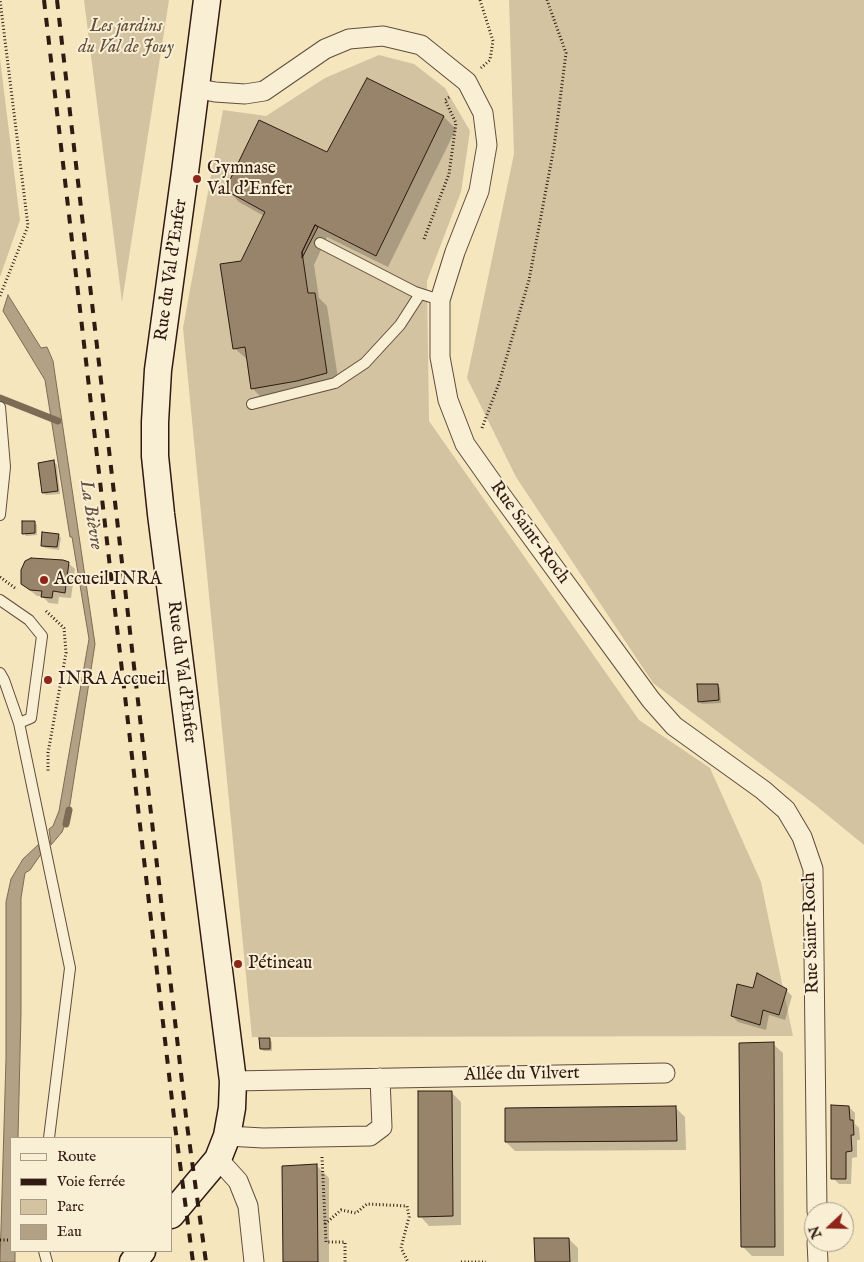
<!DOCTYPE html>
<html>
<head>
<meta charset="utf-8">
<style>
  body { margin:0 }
  #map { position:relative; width:864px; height:1262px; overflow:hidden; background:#f5e6be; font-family:"IM FELL English",serif }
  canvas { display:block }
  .legend { position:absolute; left:10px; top:1137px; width:162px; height:115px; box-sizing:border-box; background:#f8efd5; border:1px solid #a89a87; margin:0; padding:6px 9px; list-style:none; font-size:15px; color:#311a12 }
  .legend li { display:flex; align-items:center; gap:10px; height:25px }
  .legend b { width:25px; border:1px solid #a89a87 }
  .north { position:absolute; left:804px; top:1202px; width:50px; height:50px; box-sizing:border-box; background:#f8efd5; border:1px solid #a89a87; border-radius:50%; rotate:249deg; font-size:14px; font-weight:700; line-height:20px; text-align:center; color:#311a12 }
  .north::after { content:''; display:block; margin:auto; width:18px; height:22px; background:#8f2418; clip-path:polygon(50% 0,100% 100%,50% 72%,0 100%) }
</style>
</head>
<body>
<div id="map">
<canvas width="864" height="1262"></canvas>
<ul class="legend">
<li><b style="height:6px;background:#f8efd5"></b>Route</li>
<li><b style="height:6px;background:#311a12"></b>Voie ferrée</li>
<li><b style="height:14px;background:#d4c3a1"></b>Parc</li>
<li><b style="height:14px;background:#b2a184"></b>Eau</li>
</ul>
<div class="north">N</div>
</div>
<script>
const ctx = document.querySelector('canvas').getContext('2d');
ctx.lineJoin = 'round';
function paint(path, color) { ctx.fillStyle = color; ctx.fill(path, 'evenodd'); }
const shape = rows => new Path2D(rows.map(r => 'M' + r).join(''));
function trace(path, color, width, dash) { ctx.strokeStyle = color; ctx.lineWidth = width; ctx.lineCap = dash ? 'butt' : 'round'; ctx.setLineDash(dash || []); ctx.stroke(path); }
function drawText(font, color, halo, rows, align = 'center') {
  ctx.font = font + ' "IM FELL English",serif'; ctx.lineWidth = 4; ctx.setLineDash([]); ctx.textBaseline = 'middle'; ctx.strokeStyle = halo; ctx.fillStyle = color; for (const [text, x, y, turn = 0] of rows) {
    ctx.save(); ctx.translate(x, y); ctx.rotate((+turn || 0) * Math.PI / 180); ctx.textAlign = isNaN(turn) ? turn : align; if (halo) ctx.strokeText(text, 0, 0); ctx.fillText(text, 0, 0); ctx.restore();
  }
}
paint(shape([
  [84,0,169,0,122,302],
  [509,0,864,0,864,845,814,804,653,683,516,477,467,378,514,154],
  [379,55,414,64,445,88,470,131,461,192,427,281,429,421,639,720,710,768,761,882,793,1036,252,1037,183,328,223,110,266,116,325,78],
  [0,59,20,220,0,277]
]), '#d4c3a1');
const water = shape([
  [8,295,41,348,47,347,53,361,95,644,68,817,62,832,51,845,49,829,53,826,59,811,89,639,72,537,70,537,45,380,3,311,8,295],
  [39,844,41,854,30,870,25,873,21,898,21,1013,18,1138,11,1138,11,1251,15,1251,15,1262,0,1262,6,1059,6,902,11,879,23,859,39,844]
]);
paint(water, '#b2a184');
trace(water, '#7e6b56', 1);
paint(shape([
  [368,79,444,117,456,129,388,267,327,237,314,265,319,298,327,306,339,385,264,400,252,388,248,360,234,348,242,262,264,216,239,202,227,189,327,154],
  [54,462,57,465,60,494,46,495,43,493],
  [35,523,37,525,37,535,26,536,24,533],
  [58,535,61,538,59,550,45,548,42,545],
  [68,563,75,569,71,598,59,597,58,604,49,603,42,596,37,596,22,584],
  [717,685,720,688,721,703,702,704,699,701],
  [754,990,786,990,792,996,785,1020,769,1015,766,1030,738,1022,732,1016],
  [269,1039,272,1042,272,1051,264,1051,261,1049],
  [773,1044,783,1053,784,1256,752,1256,742,1246],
  [451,1092,461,1102,461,1225,429,1226,420,1216],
  [675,1107,685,1117,686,1150,515,1151,506,1142],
  [849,1107,855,1113,855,1124,859,1128,860,1140,857,1140,857,1157,852,1158,851,1184,839,1184,833,1178],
  [316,1165,329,1178,329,1262,285,1262],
  [569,1239,578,1248,578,1262,536,1262]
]), '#0003');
trace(shape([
  [0,398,58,421],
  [66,824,69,810]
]), '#7e6b56', 7);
const building = shape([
  [367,78,444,116,376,256,315,225,302,252,308,293,315,293,327,373,297,381,251,389,245,347,233,349,220,264,241,261,265,212,225,190,259,120,327,152,367,78],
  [315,225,318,227,302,258,302,252,315,225],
  [54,460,58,491,42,493,38,463,54,460],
  [22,521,35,521,35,533,22,534,22,521],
  [42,532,59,534,57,547,41,546,42,532],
  [31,558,63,560,69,562,65,593,53,591,52,598,41,597,42,591,30,590,21,584,21,570,25,561,31,558],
  [697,684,718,684,719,700,698,702,697,684],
  [757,973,787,989,779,1015,763,1010,760,1025,731,1016,737,984,753,988,757,973],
  [259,1038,270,1038,270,1049,260,1049,259,1038],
  [774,1042,775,1247,741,1247,739,1043,774,1042],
  [418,1091,452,1091,453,1216,418,1217,418,1091],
  [831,1105,849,1106,850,1120,853,1120,854,1135,851,1135,852,1151,846,1152,846,1179,831,1179,831,1105],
  [676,1106,677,1141,505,1142,505,1108,676,1106],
  [317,1164,318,1262,283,1262,282,1166,317,1164],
  [534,1238,569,1238,570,1262,535,1262,534,1238]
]);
paint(building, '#97846b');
trace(building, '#311a12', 1);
const lane = shape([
  [320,243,415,292,440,300],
  [252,404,335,383,365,363,400,325,420,294],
  [0,407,5,467,0,515],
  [0,600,29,620,42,636,31,718,19,723],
  [0,673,4,680,19,723,70,968,49,1138],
  [44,1251,47,1262]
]);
const street = shape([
  [195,88,215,92,245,94,264,91,325,49,349,39,383,36,421,45,467,82,483,113,487,145,479,191,455,252,440,300,440,357,448,400,465,444,501,495,651,700,674,726,763,790,786,810,802,837,813,869,817,1212],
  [233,1081,665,1073],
  [227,1136,263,1138,370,1136,382,1127,380,1078],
  [218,1159,238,1181,248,1206,254,1262],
  [817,1242,818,1262]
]);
const secondary = shape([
  [171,1215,218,1159,227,1136,232,1108,233,1081,161,514,155,456,155,422,158,370,185,172,207,0],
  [133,1262,142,1251]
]);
trace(lane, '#624d3d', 12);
trace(street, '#624d3d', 21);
trace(secondary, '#311a12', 29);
trace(shape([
  [480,0,493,41,490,60,481,68],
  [424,239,449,174,456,123,445,100,451,96],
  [0,296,28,226,0,0],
  [482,428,499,383,529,280,554,147,566,53,547,0],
  [0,577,15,588],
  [46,611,64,628,66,653,48,753,48,773],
  [322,1157,326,1242,345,1242,345,1262],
  [325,1224,341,1210,356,1213,367,1204,407,1206,409,1217,401,1248,408,1262],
  [0,1240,11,1240],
  [461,1262,486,1262]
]), '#311a12', 3, [1, 2.5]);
trace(lane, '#f8efd5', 10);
trace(street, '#f8efd5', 19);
trace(secondary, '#f8efd5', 26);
trace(shape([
  [44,0,175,1126,193,1262],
  [57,0,187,1125,206,1262]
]), '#311a12', 4, [9, 9]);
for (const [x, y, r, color] of [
  [197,179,5,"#8f2418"],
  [44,580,5,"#8f2418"],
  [48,680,5,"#8f2418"],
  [238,964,5,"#8f2418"]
]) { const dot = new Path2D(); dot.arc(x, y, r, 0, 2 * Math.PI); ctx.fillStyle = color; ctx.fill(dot); trace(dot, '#f8efd5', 2); }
drawText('italic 18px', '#624d3d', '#f8efd5', [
  ["Les jardins",126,27],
  ["du Val de Jouy",126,48]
]);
drawText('18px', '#311a12', '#f8efd5', [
  ["Gymnase",207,169],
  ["Val d'Enfer",207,190],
  ["Accueil INRA",54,580],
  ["INRA Accueil",58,680],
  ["Pétineau",248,964]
], 'left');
drawText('18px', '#311a12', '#f8efd5', [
  ["Rue du Val d'Enfer",172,270,-82],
  ["Rue Saint-Roch",529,533,54],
  ["Rue du Val d'Enfer",181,672,83],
  ["Rue Saint-Roch",812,933,-92],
  ["Allée du Vilvert",522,1075,-1]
]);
drawText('italic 19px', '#655040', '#f8efd5', [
  ["La Bièvre",90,515,81]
]);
</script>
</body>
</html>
